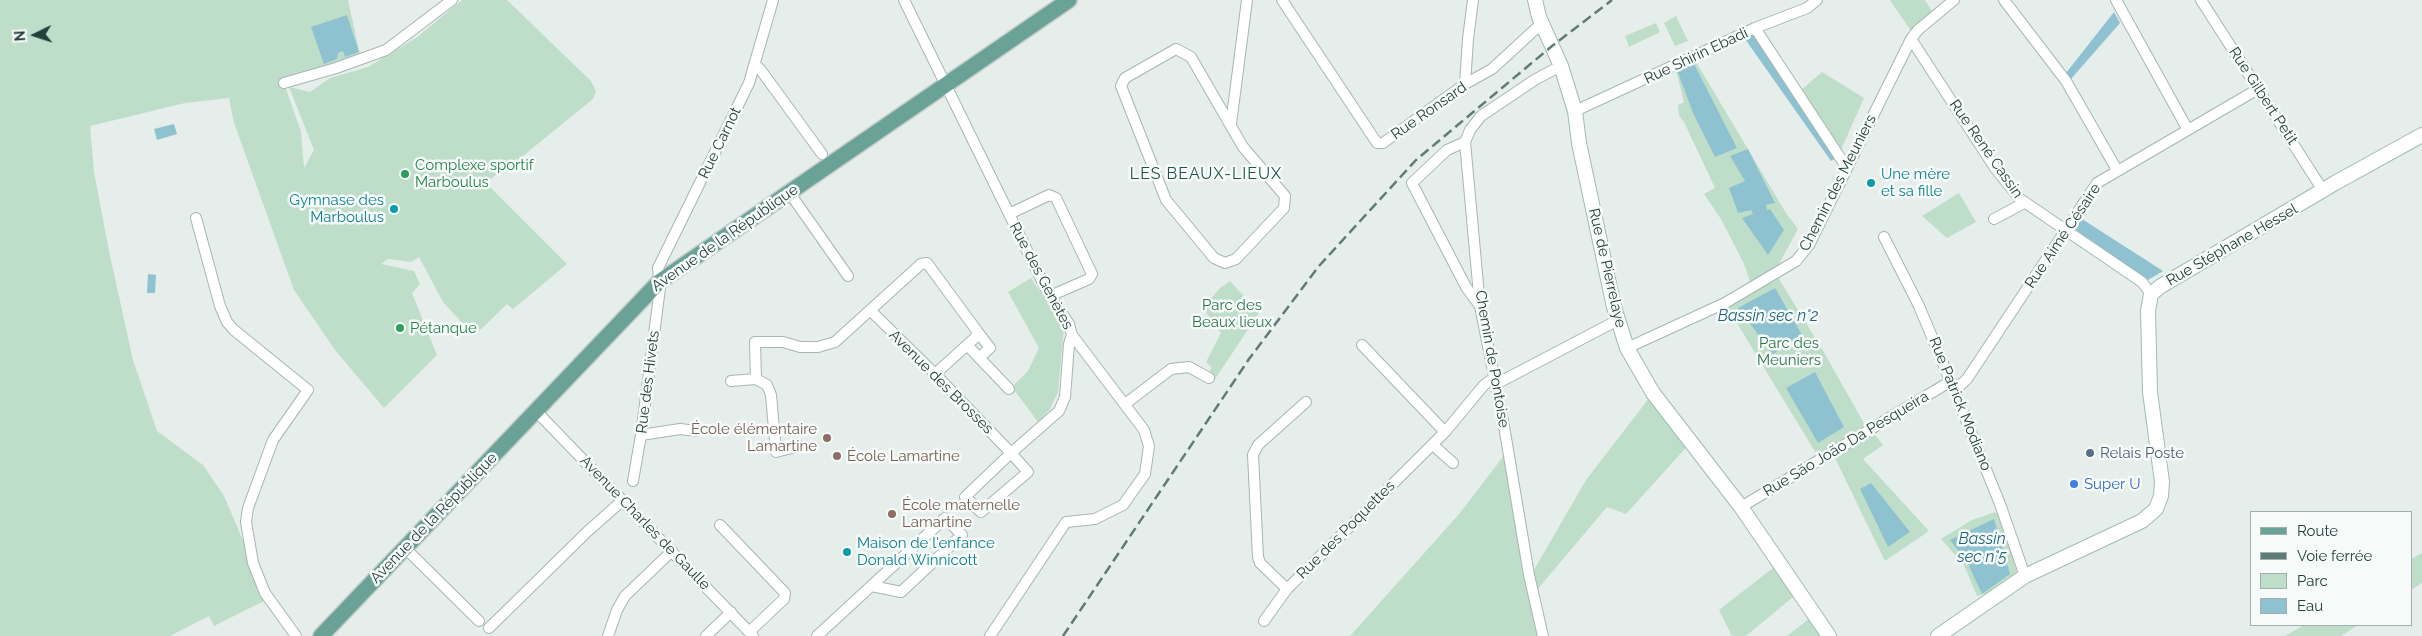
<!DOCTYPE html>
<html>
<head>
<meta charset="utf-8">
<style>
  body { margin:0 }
  #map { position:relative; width:2422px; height:636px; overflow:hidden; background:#e5eeeb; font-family:Raleway,sans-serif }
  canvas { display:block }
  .legend { position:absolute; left:2250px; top:511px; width:162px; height:115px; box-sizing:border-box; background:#f6faf9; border:1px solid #a2b0ad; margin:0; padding:6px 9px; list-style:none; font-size:15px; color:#24403b }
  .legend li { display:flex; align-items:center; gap:10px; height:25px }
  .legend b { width:25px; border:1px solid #a2b0ad }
  .north { position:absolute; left:10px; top:10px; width:50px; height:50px; -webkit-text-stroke:4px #f6faf9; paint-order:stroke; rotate:266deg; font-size:14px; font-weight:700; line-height:20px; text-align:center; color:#24403b }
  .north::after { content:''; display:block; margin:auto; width:18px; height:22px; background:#24403b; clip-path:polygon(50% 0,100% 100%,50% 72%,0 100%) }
</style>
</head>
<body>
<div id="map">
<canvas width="2422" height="636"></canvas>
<ul class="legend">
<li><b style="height:6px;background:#6ba298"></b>Route</li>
<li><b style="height:6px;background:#5f7b76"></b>Voie ferrée</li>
<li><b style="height:14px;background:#bfdeca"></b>Parc</li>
<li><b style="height:14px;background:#8fc2d1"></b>Eau</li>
</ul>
<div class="north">N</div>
</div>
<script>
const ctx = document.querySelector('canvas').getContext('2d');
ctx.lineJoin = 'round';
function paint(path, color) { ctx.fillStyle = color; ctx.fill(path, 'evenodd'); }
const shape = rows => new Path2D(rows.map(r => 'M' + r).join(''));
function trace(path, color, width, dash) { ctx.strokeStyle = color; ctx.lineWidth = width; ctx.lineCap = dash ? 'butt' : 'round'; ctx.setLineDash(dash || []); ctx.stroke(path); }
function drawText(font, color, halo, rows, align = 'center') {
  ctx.font = font + ' Raleway,sans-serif'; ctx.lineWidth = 5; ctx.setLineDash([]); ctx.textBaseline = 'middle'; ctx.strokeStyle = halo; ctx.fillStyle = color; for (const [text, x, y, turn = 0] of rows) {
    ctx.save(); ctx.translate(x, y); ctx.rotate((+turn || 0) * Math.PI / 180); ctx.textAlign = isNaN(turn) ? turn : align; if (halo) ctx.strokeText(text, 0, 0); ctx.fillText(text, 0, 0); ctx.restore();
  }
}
paint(shape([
  [0,0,348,0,361,59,284,83,301,132,304,168,314,150,289,87,310,92,330,78,368,67,416,38,462,0,507,0,591,81,596,91,593,99,513,164,510,163,486,183,567,264,513,309,507,304,474,336,443,302,419,257,411,262,388,259,381,264,414,271,420,284,412,293,437,355,384,408,335,350,294,290,234,123,229,98,185,103,90,126,94,172,109,251,133,360,157,431,203,465,224,496,268,599,214,626,209,616,170,636,0,636],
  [1890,0,1925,0,1933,13,1913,34],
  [1676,16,1688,41,1675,46,1664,23],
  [1656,23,1660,32,1629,47,1625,36],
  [1696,62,1786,213,1798,229,1778,266,1754,285,1776,274,1825,354,1865,425,1817,455,1723,300,1752,287,1744,264,1721,219,1704,194,1715,188,1684,122,1679,116,1678,105,1684,102,1676,70],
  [1822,72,1864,98,1841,150,1801,90],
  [1959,193,1976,222,1947,238,1922,216],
  [1031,278,1064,327,1058,392,1050,409,1038,422,1012,387,1028,371,1039,348,1008,292],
  [1230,281,1259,313,1215,379,1210,376,1211,367,1206,362,1221,333,1203,308,1220,288],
  [1653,393,1692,441,1626,514,1607,507,1531,597,1542,636,1350,636,1460,513,1508,450,1527,582,1586,480],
  [1871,430,1883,445,1863,459,1929,531,1885,561,1834,456],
  [1995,512,2000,516,2017,572,2016,576,2001,589,1977,596,1964,565,1941,539,1972,520],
  [2422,553,2422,583,2411,590,2411,559],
  [1778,564,1799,592,1746,636,1732,636,1719,610],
  [1815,614,1829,636,1787,636],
  [2304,625,2358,625,2341,636,2285,636]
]), '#bfdeca');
paint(shape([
  [2114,12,2120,23,2071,79,2066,73],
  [347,15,359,52,345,57,343,51,338,53,337,59,324,64,311,27],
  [1754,35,1836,158,1831,161,1745,39],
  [1694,64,1737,148,1715,157,1693,113,1677,70],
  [174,124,177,134,157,140,154,129],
  [1748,149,1775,203,1766,205,1767,210,1770,209,1784,230,1768,255,1742,218,1753,214,1751,210,1738,213,1729,188,1745,181,1730,156],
  [2082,219,2163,271,2148,280,2074,229],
  [148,274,156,275,155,293,147,293],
  [1775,288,1802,335,1773,354,1738,308],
  [1815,372,1844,427,1818,443,1786,388],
  [1871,483,1910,532,1888,547,1860,489],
  [1994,519,2010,574,1982,594,1967,562,1950,540]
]), '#8fc2d1');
const street = shape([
  [904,0,1046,289,1069,324,1072,335,1144,430,1149,446,1145,474,1123,505,1095,519,1066,522,990,636],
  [1282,0,1377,143,1383,143,1465,84,1492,69,1542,23],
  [2004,0,2066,81,2117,170],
  [2116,0,2188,130],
  [2201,0,2324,192],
  [1755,28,1847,168],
  [1911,39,1995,168,2020,199,2142,282,2151,294],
  [1176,49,1191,57,1243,147,1285,196,1284,208,1236,259,1225,263,1214,258,1166,200,1121,86,1125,78,1176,49],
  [755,65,760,69,822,154],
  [284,83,336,68,386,50,452,0],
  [1465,84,1468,39,1473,0],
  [1575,111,1755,28,1807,8,1817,0],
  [1231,124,1247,0],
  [1465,142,1447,150,1412,183,1466,287,1480,306],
  [789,192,848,276],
  [1009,214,1049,195,1056,198,1092,274,1089,279,1050,296],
  [196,218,220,306,227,322,234,330,308,390,273,440,248,508,246,522,253,563,265,593,296,636],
  [1994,219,2024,203],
  [1884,237,1919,306,1945,368,2000,504,2025,576],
  [871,311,935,374,1011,453,1028,472,981,512,965,497,1011,453,1059,411,1065,397,1069,344,1072,335],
  [977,331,990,348,979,358],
  [967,345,1009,389],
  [1362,345,1445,432],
  [1627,348,1725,303,1796,261,1809,245,1911,39,1918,30,1954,0],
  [756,379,767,385,771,395,776,452,800,446],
  [731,381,756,379,755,342,783,342,800,347,818,347,835,342,921,264,927,263,977,331,976,337,935,374],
  [1496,384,1618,320],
  [1954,391,1967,379,2097,183,2258,89],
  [1125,404,1171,369,1189,367,1209,378],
  [536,411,753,636],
  [641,435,680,429,696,431],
  [1433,445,1453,463],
  [633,481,641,435,660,288,658,268,749,83,773,0],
  [1741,507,1951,381],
  [720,525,785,593,784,599,749,632],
  [405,548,479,621],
  [1287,589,1260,563,1258,557,1253,455,1258,445,1306,402],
  [1264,621,1287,589,1445,432,1484,385,1495,377],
  [489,628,588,531,623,500],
  [608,636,617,610,625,596,672,551],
  [706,636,731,612],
  [817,636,945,518,962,535,901,592,872,586],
  [1543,636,1529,575,1504,426,1480,306,1465,142,1470,130,1481,116,1536,79,1561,66]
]);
const secondary = shape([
  [1535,0,1539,17,1561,66,1575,111,1579,143,1614,307,1627,348,1653,393,1741,507,1829,636],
  [1938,636,2025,576,2142,521,2156,509,2161,496,2162,482,2150,392,2148,311,2151,294,2161,286,2335,183,2422,135]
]);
const primary = shape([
  [321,636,659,282,1069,0]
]);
trace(street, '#a7b6b3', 12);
trace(secondary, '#a4bab4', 16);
trace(primary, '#c2cac8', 18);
trace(street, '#fff', 10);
trace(secondary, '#fff', 14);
trace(primary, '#6ba298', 15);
trace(shape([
  [1063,636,1249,359,1319,266,1416,160,1552,46,1612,0]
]), '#5f7b76', 2.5, [10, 5]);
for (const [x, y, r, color] of [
  [405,174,5,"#2e9e5b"],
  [1871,183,5,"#0f9aa8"],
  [394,209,5,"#0f9aa8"],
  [400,328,5,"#2e9e5b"],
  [827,438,5,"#8d6e63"],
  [2090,453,5,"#5c6f8a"],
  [837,456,5,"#8d6e63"],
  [2074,484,5,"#3f7fe0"],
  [892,514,5,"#8d6e63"],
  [847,552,5,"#0f9aa8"]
]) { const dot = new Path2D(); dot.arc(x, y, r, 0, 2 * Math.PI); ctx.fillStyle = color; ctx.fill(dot); trace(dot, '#f6faf9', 2); }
drawText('15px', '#24403b', '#f6faf9', [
  ["Rue Shirin Ebadi",1696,56,-25],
  ["Rue Gilbert Petit",2263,96,57],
  ["Rue Ronsard",1429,111,-35],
  ["Rue Carnot",720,143,-64],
  ["Rue René Cassin",1986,149,55],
  ["Chemin des Meuniers",1838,183,-63],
  ["Rue Aimé Césaire",2063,236,-56],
  ["Avenue de la République",725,238,-35],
  ["Rue Stéphane Hessel",2232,245,-30],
  ["Rue de Pierrelaye",1607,268,77],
  ["Rue des Genètes",1041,276,62],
  ["Chemin de Pontoise",1492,359,80],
  ["Rue des Hivets",648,382,-83],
  ["Avenue des Brosses",941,382,45],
  ["Rue Patrick Modiano",1960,404,68],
  ["Rue São João Da Pesqueira",1846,444,-31],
  ["Avenue de la République",434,518,-46],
  ["Avenue Charles de Gaulle",645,523,46],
  ["Rue des Poquettes",1346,530,-45]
]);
drawText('15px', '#27864d', '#f6faf9', [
  ["Complexe sportif",415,165],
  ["Marboulus",415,182],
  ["Pétanque",410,328]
], 'left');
drawText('15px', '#0d838f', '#f6faf9', [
  ["Une mère",1881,174],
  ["et sa fille",1881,191],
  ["Gymnase des",384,200,"right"],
  ["Marboulus",384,217,"right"],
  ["Maison de l'enfance",857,543],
  ["Donald Winnicott",857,560]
], 'left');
drawText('15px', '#2f7650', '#f6faf9', [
  ["Parc des",1232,305],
  ["Beaux lieux",1232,322],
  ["Parc des",1789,343],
  ["Meuniers",1789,360]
]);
drawText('15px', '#785e54', '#f6faf9', [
  ["École élémentaire",817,429,"right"],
  ["Lamartine",817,446,"right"],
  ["École Lamartine",847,456],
  ["École maternelle",902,505],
  ["Lamartine",902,522]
], 'left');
drawText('15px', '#4e5e75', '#f6faf9', [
  ["Relais Poste",2100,453]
], 'left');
drawText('15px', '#366cbe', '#f6faf9', [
  ["Super U",2084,484]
], 'left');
ctx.letterSpacing = '1px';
drawText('16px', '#20524a', '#f6faf9', [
  ["LES BEAUX-LIEUX",1206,174]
]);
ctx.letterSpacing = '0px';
drawText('italic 16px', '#1f657b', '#f6faf9', [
  ["Bassin sec n°2",1768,316],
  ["Bassin",1982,539],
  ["sec n°5",1982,557]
]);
</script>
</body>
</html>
